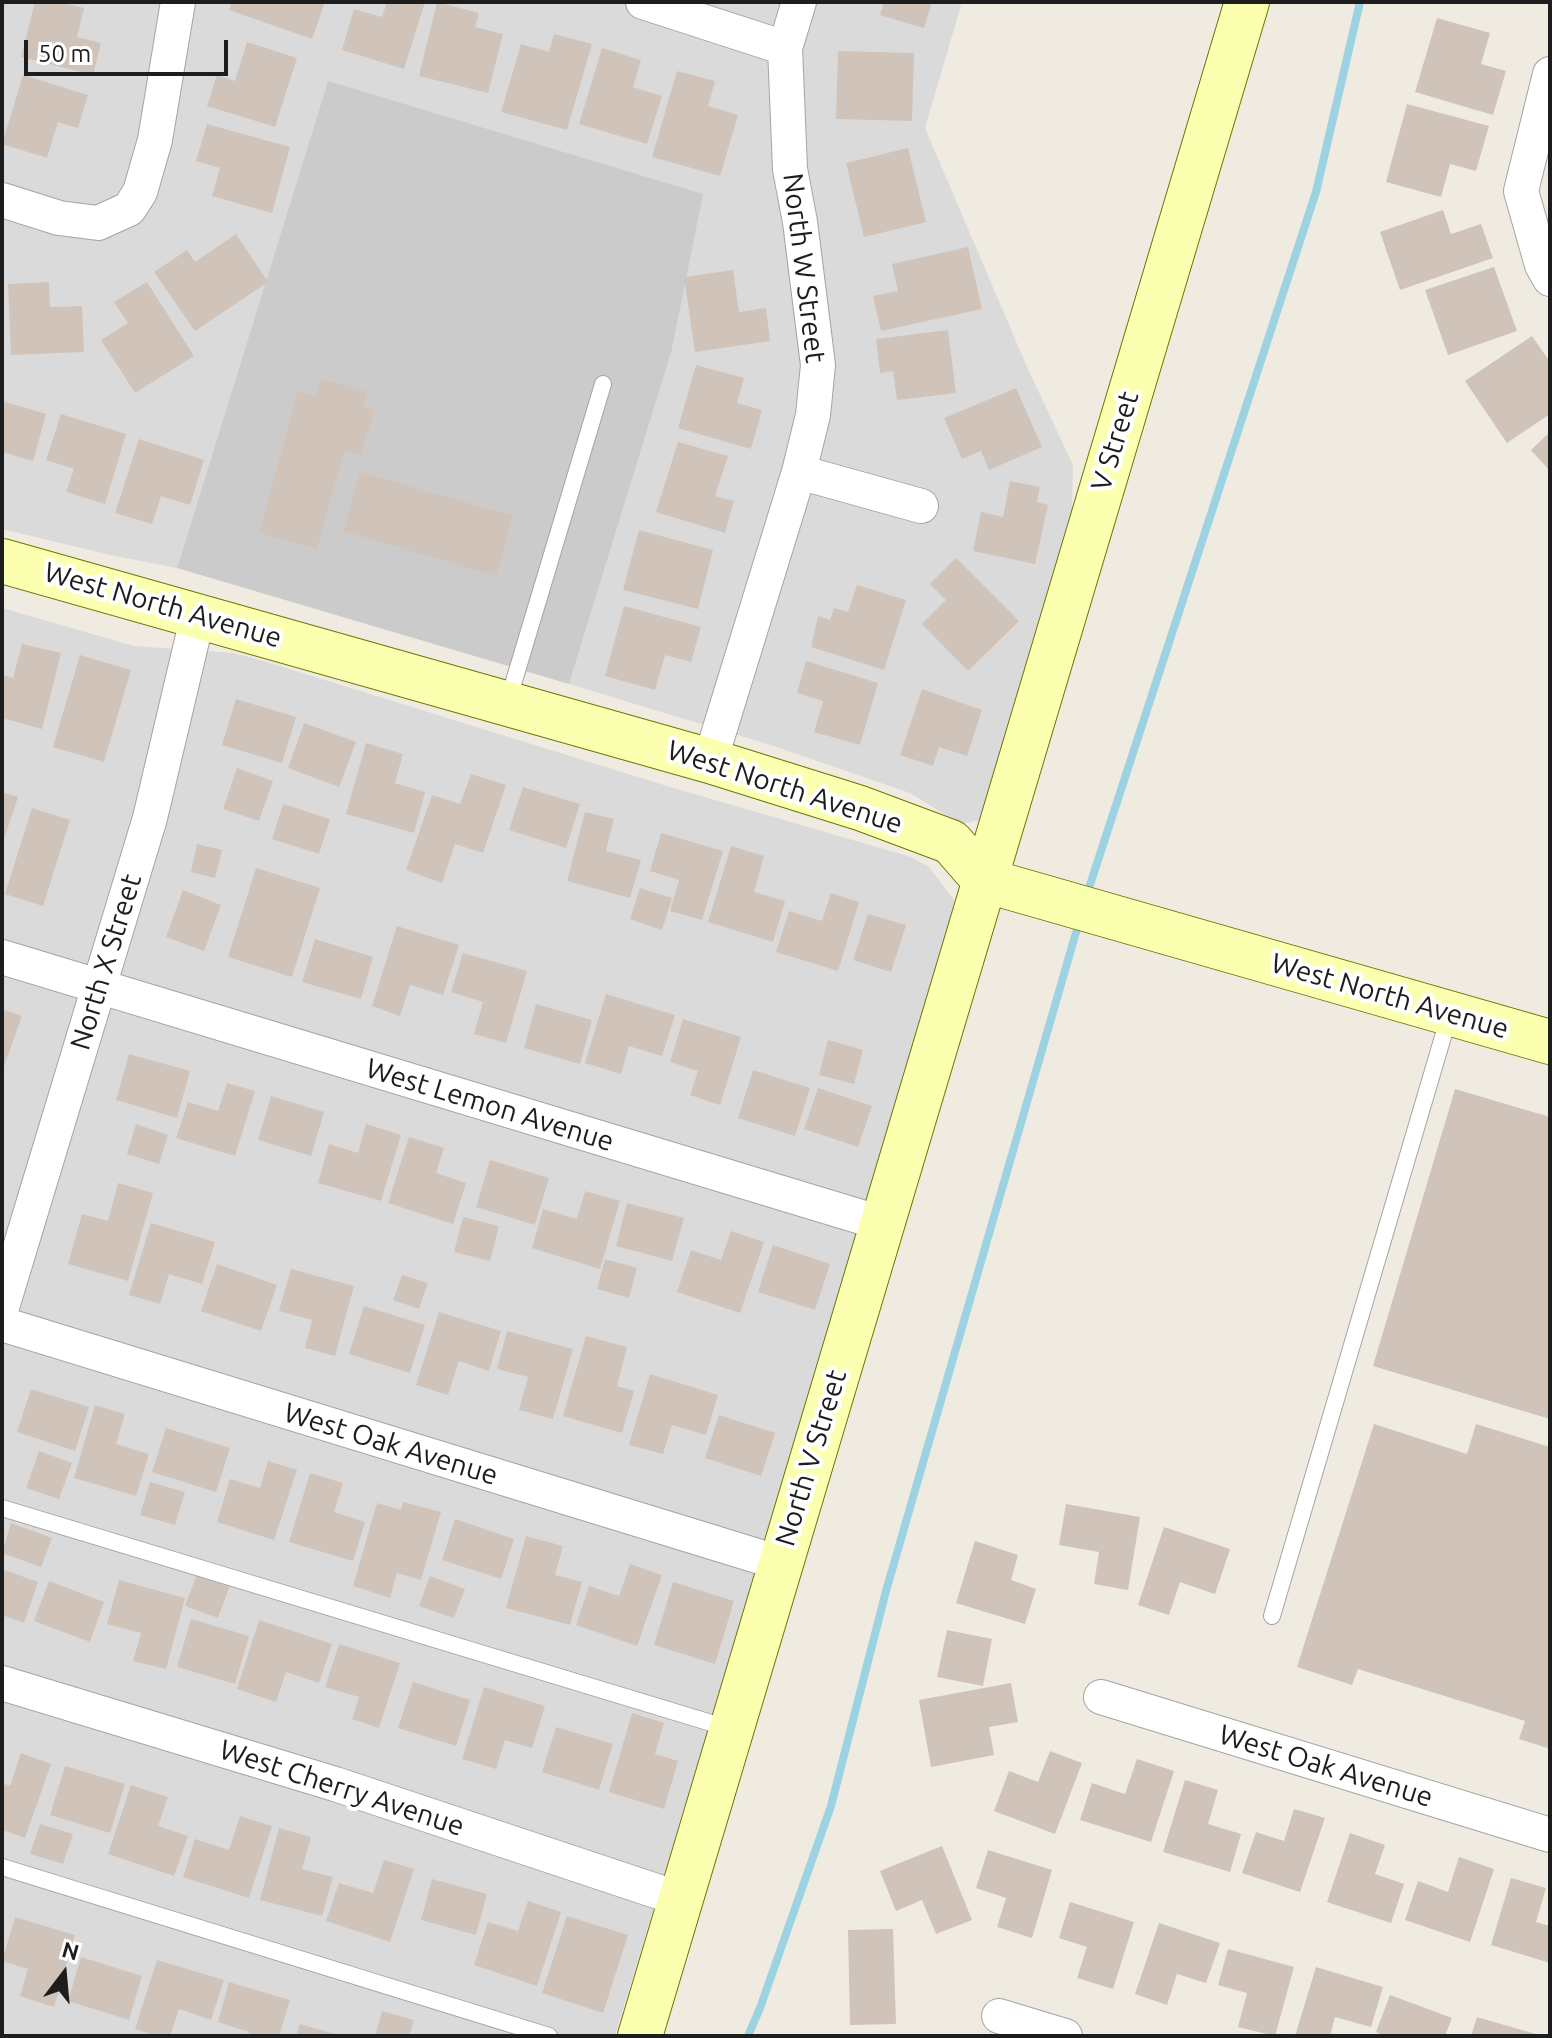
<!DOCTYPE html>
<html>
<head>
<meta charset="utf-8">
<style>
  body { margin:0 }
  #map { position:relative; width:1552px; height:2038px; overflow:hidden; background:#efebe1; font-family:Ubuntu,sans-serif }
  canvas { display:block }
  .frame { position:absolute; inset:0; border:4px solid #1d1d1d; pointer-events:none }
  .north { position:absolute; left:24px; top:1934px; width:80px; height:80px; -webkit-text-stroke:6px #fff; paint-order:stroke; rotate:16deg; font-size:22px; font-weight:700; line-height:32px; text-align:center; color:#1d1d1d }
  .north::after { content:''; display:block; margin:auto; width:28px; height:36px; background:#1d1d1d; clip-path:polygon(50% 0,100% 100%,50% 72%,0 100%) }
  .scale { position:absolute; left:24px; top:40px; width:204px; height:36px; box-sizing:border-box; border:4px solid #1d1d1d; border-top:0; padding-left:10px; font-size:24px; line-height:28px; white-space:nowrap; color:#1d1d1d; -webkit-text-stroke:6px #fff; paint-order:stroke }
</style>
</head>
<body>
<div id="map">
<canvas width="1552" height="2038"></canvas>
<div class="frame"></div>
<div class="north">N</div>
<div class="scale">50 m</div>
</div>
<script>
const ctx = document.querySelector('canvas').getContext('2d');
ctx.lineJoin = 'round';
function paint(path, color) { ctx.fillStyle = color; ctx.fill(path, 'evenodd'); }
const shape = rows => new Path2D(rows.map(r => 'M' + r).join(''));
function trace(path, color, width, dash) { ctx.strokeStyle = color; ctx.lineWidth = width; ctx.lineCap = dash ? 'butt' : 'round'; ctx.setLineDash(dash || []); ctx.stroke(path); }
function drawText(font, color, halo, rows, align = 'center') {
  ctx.font = font + ' Ubuntu,sans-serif'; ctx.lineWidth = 8; ctx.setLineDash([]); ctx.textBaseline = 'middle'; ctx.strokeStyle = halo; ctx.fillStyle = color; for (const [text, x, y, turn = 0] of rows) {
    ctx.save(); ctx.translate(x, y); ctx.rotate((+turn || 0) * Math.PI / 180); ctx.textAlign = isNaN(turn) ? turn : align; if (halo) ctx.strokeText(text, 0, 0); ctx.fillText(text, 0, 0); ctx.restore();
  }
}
paint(shape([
  [2,2,962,2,925,128,1027,367,1073,465,1072,509,980,820,960,824,910,793,774,746,569,684,671,353,328,81,177,568,110,555,2,529],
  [2,608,134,646,234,653,270,663,667,786,911,857,929,867,954,900,953,918,615,2036,2,2036]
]), '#dbdada');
paint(shape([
  [328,81,703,194,671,353,569,684,177,568]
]), '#cbcbcb');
trace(shape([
  [1086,897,1316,192,1360,2],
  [748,2036,760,2008,831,1806,886,1591,1079,922]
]), '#9dd2e2', 8);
paint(shape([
  [35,2,59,2,84,8,77,37,101,43,93,75,21,57],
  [232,2,325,2,312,39,229,10],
  [387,2,425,2,404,69,342,50,354,9,382,17],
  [437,2,479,13,475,27,503,34,488,93,419,76],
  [884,2,932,2,924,28,880,15],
  [1437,18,1490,33,1481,64,1506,71,1493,115,1415,92],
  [554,34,592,44,567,130,501,112,521,44,549,52],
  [247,42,297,58,275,127,207,106,217,75,235,81],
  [602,48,641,60,633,87,662,96,647,144,579,124],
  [838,51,914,53,912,121,836,119],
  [677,71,715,81,708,106,738,115,720,176,652,157],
  [23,75,88,95,78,128,58,122,47,158,2,144],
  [1407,104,1489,126,1476,171,1450,164,1441,197,1386,182],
  [207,124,290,147,272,213,212,196,220,168,196,161],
  [908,148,926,222,864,237,846,163],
  [1443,210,1451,234,1481,224,1493,258,1400,290,1380,232],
  [236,234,268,282,195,331,154,272,187,250,195,262],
  [968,247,982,309,881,331,873,296,898,291,892,264],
  [1494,267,1517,331,1448,355,1425,290],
  [733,270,739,312,766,308,770,341,695,352,684,277],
  [49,282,50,307,82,306,84,352,11,355,8,284],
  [147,282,194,356,135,393,101,340,128,323,114,302],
  [948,330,956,393,897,400,893,371,880,373,876,339],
  [1532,336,1550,362,1550,414,1507,443,1465,381],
  [696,365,744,378,737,403,762,410,751,449,678,428],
  [321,379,367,392,363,407,374,410,361,456,344,451,317,549,259,533,298,391,316,396],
  [1016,388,1042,447,989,470,981,451,962,459,944,418],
  [2,401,46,414,33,461,2,452],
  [61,414,126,434,105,504,66,492,74,469,46,460],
  [1550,432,1550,471,1531,450],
  [139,439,204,460,190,505,161,496,152,524,115,513],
  [678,442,728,456,715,496,734,501,725,533,656,512],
  [360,472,513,516,496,576,343,531],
  [1010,481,1040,487,1037,502,1048,505,1035,564,973,551,981,512,1003,517],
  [639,530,713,550,698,609,623,590],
  [956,558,1019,621,968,671,922,624,946,600,930,584],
  [857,585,906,600,884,670,811,647,818,616,830,620,834,608,848,612],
  [624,606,701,627,691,662,665,655,655,690,605,676],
  [22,644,61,653,42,729,2,718,2,675,13,678],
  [80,655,131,670,104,762,53,747],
  [806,661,878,683,860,745,814,732,823,701,797,693],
  [922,689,982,710,967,756,939,747,933,766,900,755],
  [236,699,296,717,282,763,222,745],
  [304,723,356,742,339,787,288,768],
  [366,743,403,754,395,783,425,792,414,833,346,814],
  [237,768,273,781,259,821,223,809],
  [471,774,506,785,483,853,455,844,442,883,406,870,432,795,460,804],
  [523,787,580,804,566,848,509,830],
  [2,792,18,797,3,842,2,842],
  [283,804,330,819,319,854,272,839],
  [32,808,70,820,43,906,5,894],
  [585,812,614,819,606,851,641,860,630,898,567,881],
  [661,833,723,851,702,920,670,911,679,880,650,871],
  [197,844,222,850,215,878,191,872],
  [731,846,764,856,754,892,785,901,773,942,708,922],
  [256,868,320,888,292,977,228,957],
  [640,888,672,898,662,930,630,919],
  [183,890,221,905,204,951,166,937],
  [831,893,859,902,838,971,776,952,789,911,822,921],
  [868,914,906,925,891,972,853,960],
  [397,926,459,945,443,995,410,985,400,1016,372,1006],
  [315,939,373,957,361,999,302,982],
  [463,953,527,971,506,1043,474,1034,483,1002,451,992],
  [606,994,675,1015,662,1056,629,1046,621,1074,585,1063],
  [536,1004,592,1020,580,1064,524,1048],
  [2,1009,22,1016,2,1072],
  [683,1019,741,1037,720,1105,690,1095,698,1071,670,1062],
  [828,1040,863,1050,854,1084,819,1075],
  [129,1054,190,1071,177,1118,116,1100],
  [753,1070,810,1088,795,1136,738,1118],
  [227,1083,255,1091,235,1156,176,1138,188,1102,218,1111],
  [818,1088,872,1106,858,1147,804,1129],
  [1455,1089,1550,1117,1550,1419,1373,1366],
  [271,1096,324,1112,311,1156,258,1140],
  [136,1124,168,1135,159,1164,127,1154],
  [366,1124,401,1135,381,1201,318,1183,329,1144,358,1153],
  [409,1137,444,1148,436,1173,466,1183,453,1224,388,1203],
  [490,1160,549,1178,535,1225,476,1207],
  [118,1183,153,1193,128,1281,68,1264,82,1214,108,1221],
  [585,1191,620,1201,600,1269,532,1248,543,1209,577,1219],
  [627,1203,684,1218,672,1261,616,1246],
  [463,1217,499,1226,490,1261,454,1252],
  [151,1223,215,1242,202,1284,169,1274,160,1304,129,1295],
  [731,1231,764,1242,740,1313,677,1292,691,1250,721,1260],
  [773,1245,830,1264,815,1310,758,1292],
  [605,1259,637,1268,629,1298,597,1289],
  [217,1264,277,1285,261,1331,201,1311],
  [291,1269,354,1286,335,1356,305,1348,312,1320,279,1311],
  [402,1275,428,1283,419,1309,393,1300],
  [364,1306,425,1325,410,1373,349,1354],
  [439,1312,501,1331,489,1371,459,1361,448,1395,416,1385],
  [507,1331,573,1349,553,1419,519,1410,528,1377,497,1369],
  [586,1336,627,1347,617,1386,634,1391,622,1433,563,1416],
  [650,1374,718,1395,706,1435,672,1425,663,1454,629,1445],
  [31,1389,89,1407,75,1451,17,1432],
  [95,1405,125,1414,116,1444,149,1454,136,1496,74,1478],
  [719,1415,775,1433,761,1476,705,1458],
  [1374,1424,1467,1454,1476,1424,1550,1447,1550,1749,1519,1739,1525,1721,1358,1669,1352,1685,1297,1667],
  [166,1428,230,1448,216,1492,152,1472],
  [39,1451,72,1463,59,1499,26,1488],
  [268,1461,297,1470,274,1540,217,1522,230,1479,260,1488],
  [310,1473,343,1483,334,1512,365,1522,353,1561,289,1542],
  [150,1482,185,1492,175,1525,140,1515],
  [403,1502,441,1512,421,1580,397,1573,390,1598,353,1586,377,1503,401,1510],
  [1066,1504,1140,1517,1128,1590,1094,1584,1099,1552,1059,1545],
  [455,1519,514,1539,501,1579,442,1560],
  [11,1523,52,1538,41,1567,2,1553],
  [1164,1527,1230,1549,1215,1594,1180,1582,1169,1615,1138,1605],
  [526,1536,563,1546,555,1575,582,1582,570,1625,506,1608],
  [975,1541,1018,1555,1011,1580,1036,1589,1025,1624,956,1603],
  [630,1564,662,1575,637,1646,576,1625,589,1586,619,1596],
  [2,1569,38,1582,24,1623,2,1615],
  [197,1574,230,1585,218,1618,185,1606],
  [430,1576,465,1589,454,1618,419,1606],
  [119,1580,185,1598,166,1669,133,1661,141,1633,107,1624],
  [49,1581,104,1602,90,1642,34,1621],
  [673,1582,734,1601,715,1664,654,1645],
  [191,1619,249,1636,235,1684,177,1667],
  [259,1620,332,1644,319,1683,286,1672,276,1702,237,1689],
  [947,1630,992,1639,983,1686,937,1677],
  [339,1644,400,1663,379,1728,352,1719,359,1697,325,1687],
  [413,1682,470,1700,456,1746,398,1728],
  [1011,1683,1018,1722,989,1727,994,1755,931,1767,919,1700],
  [484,1687,545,1706,532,1748,505,1740,496,1769,462,1759],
  [632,1713,664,1723,655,1754,678,1761,664,1809,609,1792],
  [556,1727,613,1744,599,1790,542,1772],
  [1050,1751,1082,1763,1055,1834,994,1811,1009,1771,1038,1782],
  [21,1753,51,1764,25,1838,2,1830,2,1783,10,1786],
  [1137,1759,1174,1771,1151,1842,1080,1820,1092,1783,1125,1794],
  [65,1766,125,1784,110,1833,50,1815],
  [1185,1780,1218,1790,1208,1824,1241,1834,1230,1872,1163,1852],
  [131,1785,168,1797,158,1826,188,1836,174,1876,108,1854],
  [1294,1809,1325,1818,1300,1892,1242,1873,1256,1832,1284,1841],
  [240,1816,272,1826,249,1898,183,1877,195,1839,229,1850],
  [40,1824,73,1834,63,1864,30,1854],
  [279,1828,311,1837,302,1869,333,1877,322,1916,260,1900],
  [1350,1833,1385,1845,1375,1874,1404,1884,1391,1923,1327,1902],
  [942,1846,972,1920,936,1934,922,1900,896,1911,880,1871],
  [988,1850,1052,1870,1032,1938,997,1927,1006,1898,976,1888],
  [1459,1857,1494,1869,1470,1942,1405,1920,1418,1881,1448,1892],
  [384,1860,414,1869,390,1942,326,1921,339,1883,373,1893],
  [1511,1878,1546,1888,1536,1922,1550,1926,1550,1963,1491,1945],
  [432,1879,487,1894,476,1935,421,1920],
  [528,1901,561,1912,537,1986,474,1965,488,1922,518,1931],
  [1070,1902,1134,1922,1113,1989,1077,1978,1087,1947,1059,1938],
  [567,1916,628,1935,603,2013,542,1993],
  [15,1917,75,1935,54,2007,20,1996,28,1969,2,1961],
  [1159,1923,1220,1943,1206,1983,1177,1974,1167,2005,1135,1994],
  [893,1929,896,2024,850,2025,848,1930],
  [1228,1949,1294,1967,1275,2036,1238,2027,1247,1993,1218,1985],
  [81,1957,142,1976,129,2020,68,2001],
  [157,1960,224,1980,211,2020,179,2009,170,2036,157,2036,135,2029],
  [1316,1967,1383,1987,1371,2027,1335,2017,1330,2036,1295,2036],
  [229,1982,290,2000,279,2036,248,2036,249,2032,218,2022],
  [1390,1995,1452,2018,1445,2036,1385,2036,1376,2032],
  [382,2011,414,2020,409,2036,375,2036],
  [1477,2017,1539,2035,1539,2036,1471,2036],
  [300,2024,338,2035,337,2036,296,2036]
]), '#d0c4ba');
const lane = shape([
  [508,701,603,384],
  [2,1508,731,1729],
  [1272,1616,1450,1013],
  [2,1867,549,2036]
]);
const street = shape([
  [643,2,785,48],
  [1550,74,1521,191,1542,265,1550,279],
  [2,200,59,218,98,223,129,209,140,192,155,140,178,2],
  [799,472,921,506],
  [710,761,799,472,813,415,818,365,800,222,790,169,785,48,799,2],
  [2,957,881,1223],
  [2,1307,150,818,198,615],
  [2,1324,780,1563],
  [2,1683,335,1784,680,1899],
  [1101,1697,1550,1835],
  [999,2016,1065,2036]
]);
const secondary = shape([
  [2,561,710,761,860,808,951,842,984,880,1550,1042],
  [640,2036,1247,2]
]);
trace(lane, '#a4a4a4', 18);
trace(street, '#a4a4a4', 36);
trace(secondary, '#6a7800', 46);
trace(lane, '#fff', 16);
trace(street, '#fff', 34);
trace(secondary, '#fbffb0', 44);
drawText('28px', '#1d1d1d', '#fff', [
  ["North W Street",804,268,83],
  ["V Street",1115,441,-73],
  ["West North Avenue",163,605,16],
  ["West North Avenue",785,787,18],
  ["North X Street",106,962,-73],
  ["West North Avenue",1390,996,16],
  ["West Lemon Avenue",490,1105,17],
  ["West Oak Avenue",391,1444,17],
  ["North V Street",811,1458,-73],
  ["West Oak Avenue",1326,1766,17],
  ["West Cherry Avenue",342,1788,18]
]);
</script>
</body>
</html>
